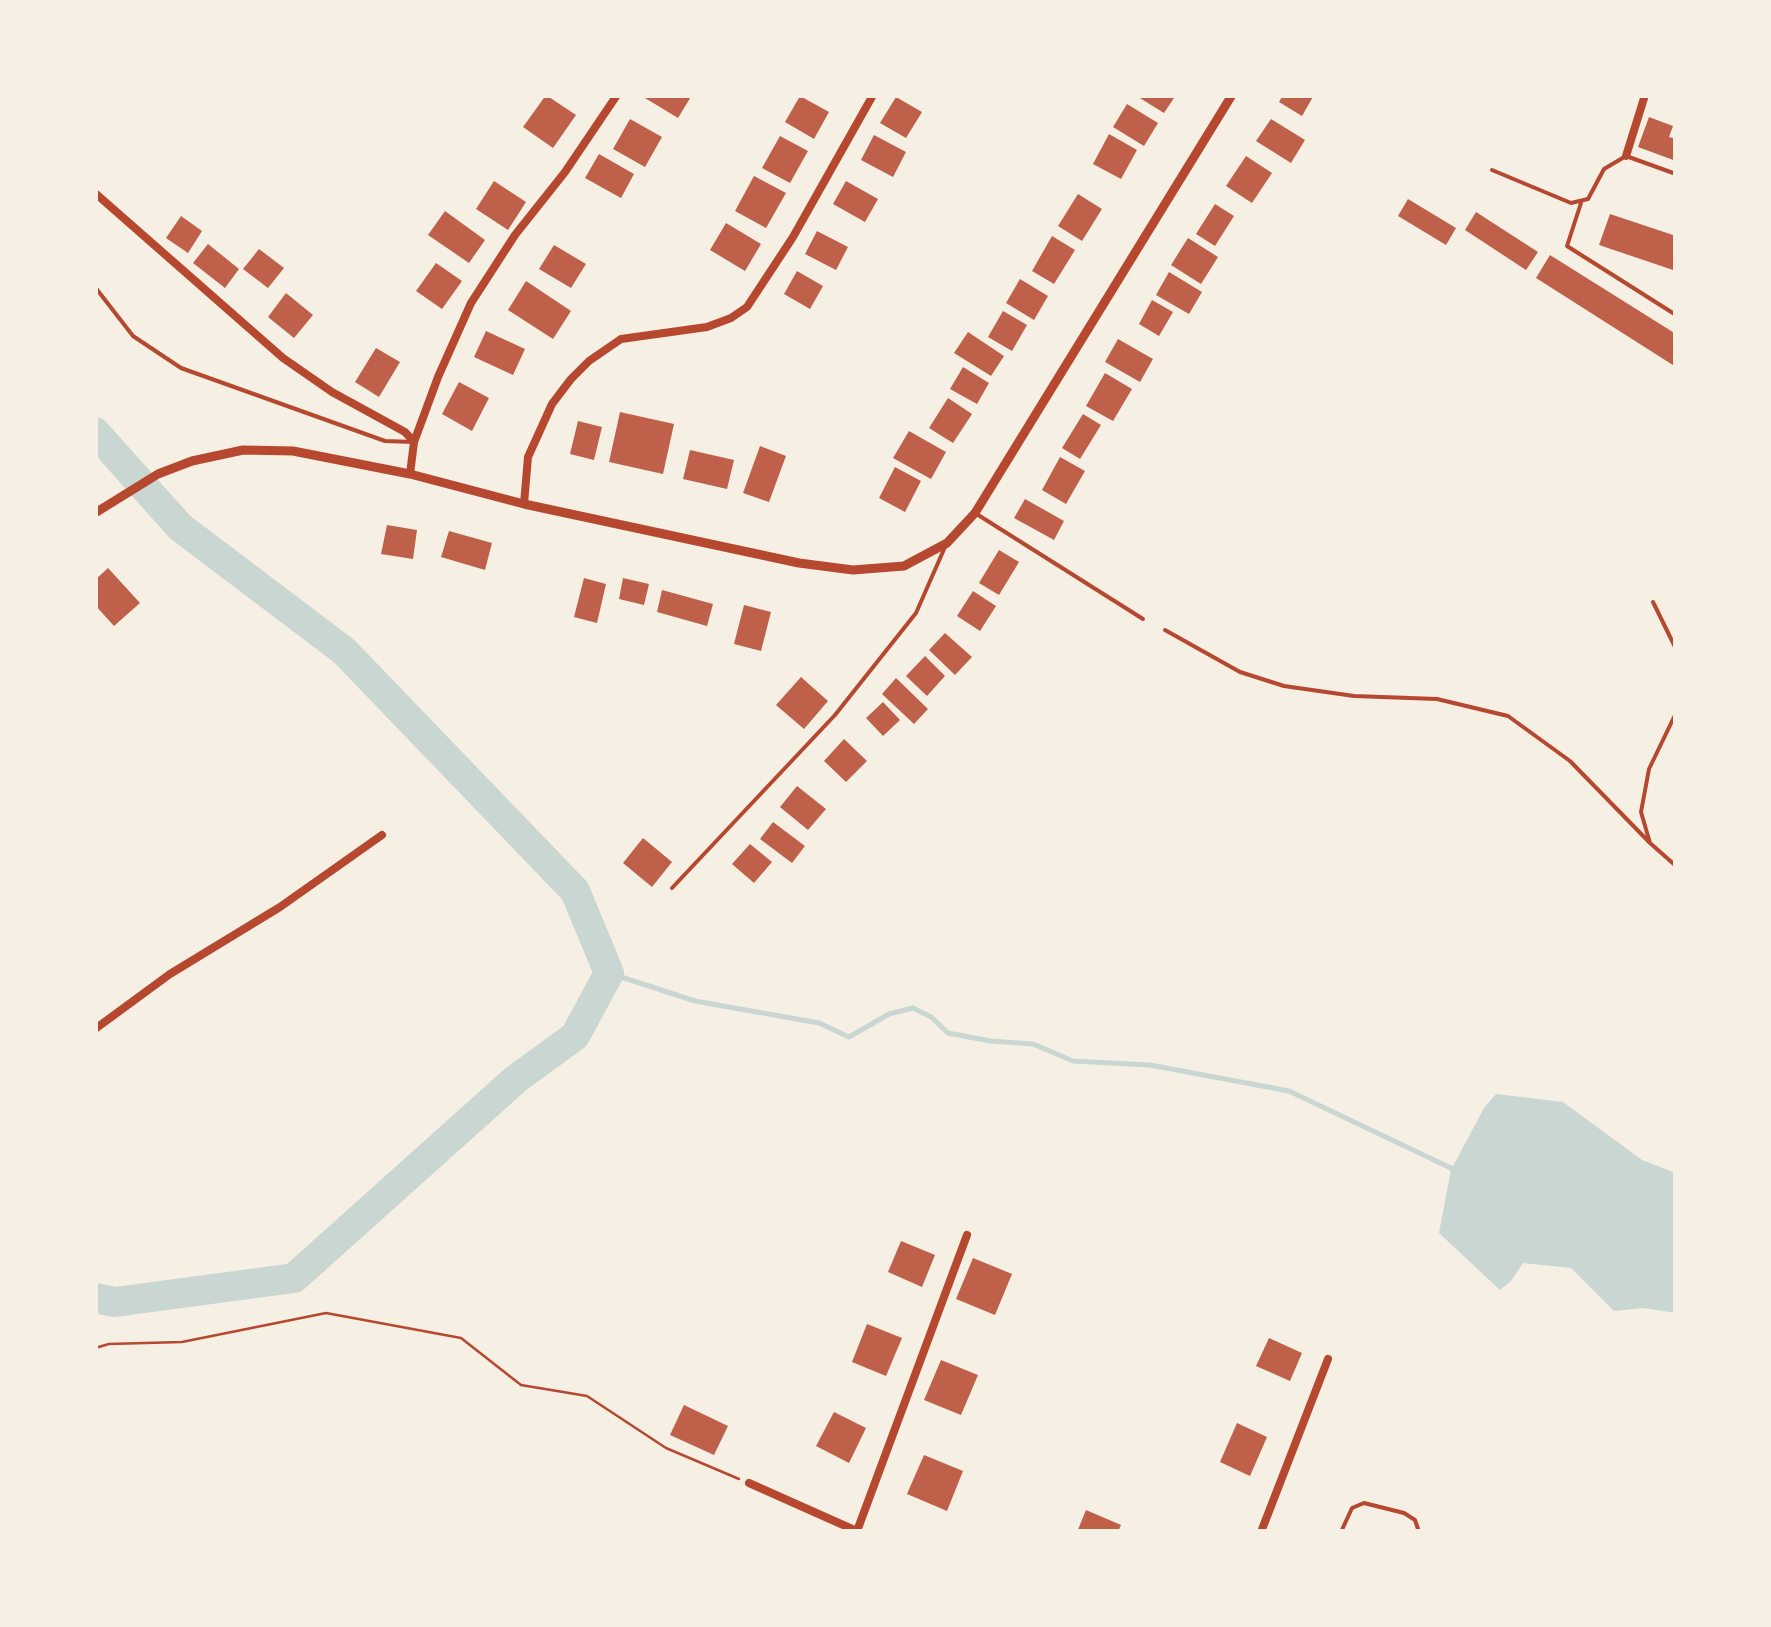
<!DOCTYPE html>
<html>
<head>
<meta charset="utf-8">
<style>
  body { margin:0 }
  #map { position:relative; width:1771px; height:1627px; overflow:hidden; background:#f6efe4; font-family:"Open Sans",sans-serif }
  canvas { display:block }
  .frame { position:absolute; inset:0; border:98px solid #f6efe4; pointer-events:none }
</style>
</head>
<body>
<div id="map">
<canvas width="1771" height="1627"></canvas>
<div class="frame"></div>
</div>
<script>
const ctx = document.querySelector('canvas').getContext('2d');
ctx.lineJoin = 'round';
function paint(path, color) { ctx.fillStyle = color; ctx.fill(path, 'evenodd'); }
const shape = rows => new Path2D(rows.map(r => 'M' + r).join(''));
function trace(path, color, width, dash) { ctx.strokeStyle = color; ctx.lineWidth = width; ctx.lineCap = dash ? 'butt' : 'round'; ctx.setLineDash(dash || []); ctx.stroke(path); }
paint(shape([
  [1496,1094,1563,1102,1642,1160,1676,1173,1676,1313,1643,1308,1614,1311,1571,1268,1523,1263,1511,1281,1500,1290,1439,1233,1451,1170,1484,1108]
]), '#c9d6d2');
trace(shape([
  [609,973,695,1001,819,1023,849,1037,889,1014,913,1008,931,1017,948,1033,990,1041,1033,1044,1073,1061,1150,1065,1289,1091,1455,1170]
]), '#c9d6d2', 5);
trace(shape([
  [95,432,180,527,344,651,575,891,609,973,575,1036,516,1079,294,1278,115,1302,95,1298]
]), '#c9d6d2', 30);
paint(shape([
  [546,95,576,115,553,148,523,127],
  [647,95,692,95,678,118,645,98],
  [1135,95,1176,95,1164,113],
  [1283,95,1314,95,1302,116,1279,102],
  [800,96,829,112,814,139,785,122],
  [896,97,922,112,906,138,880,123],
  [1127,104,1158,123,1144,146,1113,127],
  [1649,117,1673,126,1669,137,1676,139,1676,161,1638,147],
  [630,119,662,137,645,167,613,149],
  [1271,119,1305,140,1291,163,1256,141],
  [1109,134,1137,150,1121,179,1093,164],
  [874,135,906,152,893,177,861,160],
  [780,136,808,151,790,183,762,168],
  [599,154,634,174,621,198,585,178],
  [1246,156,1272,173,1252,203,1226,186],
  [754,176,786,193,766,228,735,211],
  [494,181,526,202,508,230,476,209],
  [846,181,878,199,865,222,833,204],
  [1078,194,1102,209,1082,241,1058,226],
  [1408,199,1456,228,1446,245,1398,216],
  [1215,204,1234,216,1215,246,1196,234],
  [445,211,485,240,469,263,428,235],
  [1476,212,1538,252,1526,270,1465,230],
  [1610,214,1676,236,1676,271,1599,245],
  [181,216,202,231,188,253,166,238],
  [726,223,761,244,745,271,710,250],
  [817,231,848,247,836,270,805,254],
  [1052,236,1075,250,1054,284,1032,271],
  [1188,238,1218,257,1201,284,1171,265],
  [208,244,239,269,225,288,193,263],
  [554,245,586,264,571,288,539,269],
  [259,249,284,268,268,288,243,269],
  [1550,255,1676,334,1676,367,1536,278],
  [436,263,462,281,442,309,416,291],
  [797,271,823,286,810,309,784,294],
  [1169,272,1202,292,1189,314,1156,295],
  [1020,279,1048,296,1034,320,1006,303],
  [526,281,571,311,553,339,508,310],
  [286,293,313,315,294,338,268,317],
  [1152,300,1173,312,1159,336,1139,324],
  [1003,311,1027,325,1012,351,988,337],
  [486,331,525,349,513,375,474,357],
  [968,332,1004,356,991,376,954,353],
  [1118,339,1153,359,1140,382,1105,362],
  [376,348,400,362,379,397,355,382],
  [963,367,989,383,977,404,950,389],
  [1105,373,1132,389,1113,421,1086,406],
  [459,382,489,398,472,431,442,414],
  [948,398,972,414,953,443,929,428],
  [620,412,674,424,663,474,609,462],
  [1083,414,1101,425,1080,459,1062,448],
  [578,421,602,427,594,460,570,454],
  [909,431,946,452,931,479,893,458],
  [760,446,786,456,769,502,743,493],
  [690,450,734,460,727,489,683,479],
  [1060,457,1085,471,1066,504,1042,490],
  [895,467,921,481,905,512,879,498],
  [1025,499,1064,521,1054,540,1014,518],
  [387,525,417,530,413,559,381,554],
  [449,531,492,543,485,570,441,557],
  [999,550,1019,562,999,595,979,583],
  [108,568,140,603,114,626,95,605,95,580],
  [584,578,606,584,597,623,574,617],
  [623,578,649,584,644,605,619,599],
  [662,590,713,604,707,626,657,612],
  [973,591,996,606,980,631,957,616],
  [744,605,771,612,761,651,734,644],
  [945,633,972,657,955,675,929,650],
  [925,656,945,676,927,696,906,676],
  [801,677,828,701,804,729,776,705],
  [896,678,928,709,914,724,882,694],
  [883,702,900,720,883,736,866,718],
  [844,739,867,761,846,782,824,761],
  [797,786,826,809,808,830,780,807],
  [773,822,805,846,792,863,760,839],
  [643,838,672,862,652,887,623,863],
  [750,844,772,862,754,883,732,864],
  [901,1241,935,1255,922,1287,888,1272],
  [973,1258,1012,1274,995,1315,956,1299],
  [867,1324,902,1338,886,1376,852,1362],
  [1269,1338,1302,1353,1290,1381,1256,1366],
  [941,1360,978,1375,961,1415,924,1400],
  [684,1405,728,1426,714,1455,670,1435],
  [834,1412,866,1428,849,1463,816,1446],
  [1237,1423,1267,1437,1250,1476,1220,1462],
  [924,1455,963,1471,947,1511,907,1494],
  [1086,1510,1121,1525,1118,1532,1077,1532]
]), '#bf614a');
trace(shape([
  [95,1348,109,1344,182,1342,326,1313,461,1338,521,1385,587,1396,666,1448,739,1479]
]), '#b5482f', 2.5);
trace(shape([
  [1492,170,1571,203,1588,199,1604,169,1626,156,1676,174],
  [1581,203,1567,246,1676,315],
  [95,287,133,336,181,368,385,441,414,442],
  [975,513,1143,619],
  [1653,602,1676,649],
  [1165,630,1240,672,1284,686,1354,696,1437,699,1508,716,1570,761,1650,843],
  [1676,713,1649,769,1641,812,1650,843,1676,866],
  [672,888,835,715,916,613,945,547],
  [1341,1532,1352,1508,1364,1503,1404,1513,1415,1520,1419,1532]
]), '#b5482f', 4);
trace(shape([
  [1626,156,1645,95],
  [95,193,283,358,332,392,405,432,414,442,410,474],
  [414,442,438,377,471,303,515,235,565,172,617,95],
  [524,504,528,457,552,404,571,379,589,361,621,339,707,327,731,318,747,307,793,237,873,95],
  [95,1029,170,974,280,907,382,835],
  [749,1483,859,1532],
  [857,1531,967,1235],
  [1261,1532,1328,1359]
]), '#b5482f', 8);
trace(shape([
  [95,513,158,474,192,461,243,450,293,451,410,474,524,504,799,563,853,570,904,566,947,543,975,513,1232,95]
]), '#b5482f', 9);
</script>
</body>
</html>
